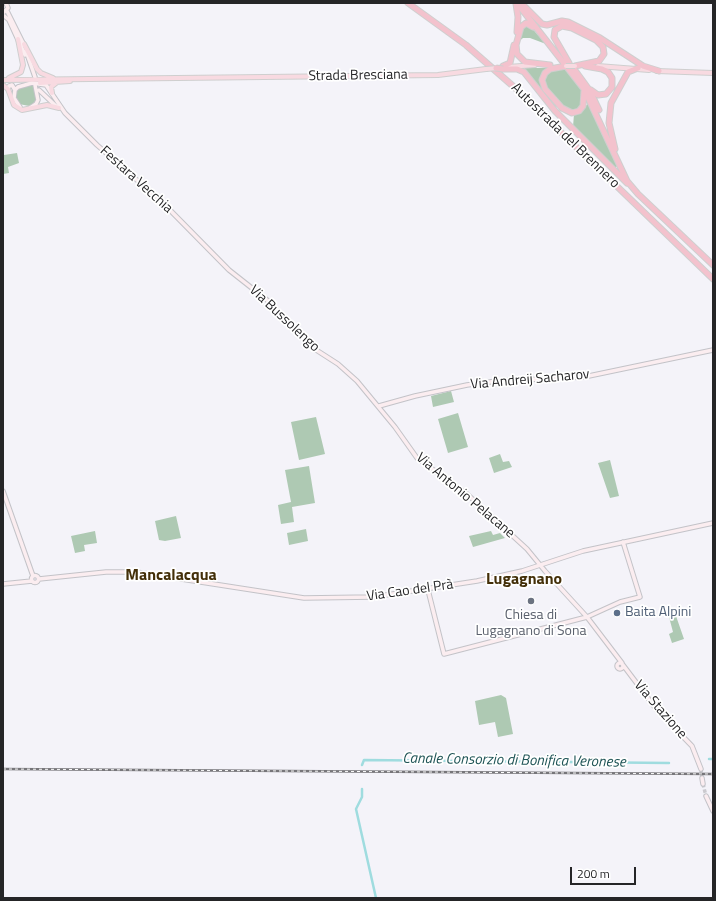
<!DOCTYPE html>
<html>
<head>
<meta charset="utf-8">
<style>
  body { margin:0 }
  #map { position:relative; width:716px; height:901px; overflow:hidden; background:#f4f3f9; font-family:"Titillium Web",sans-serif }
  canvas { display:block }
  .frame { position:absolute; inset:0; border:4px solid #252527; pointer-events:none }
  .scale { position:absolute; left:570px; top:867px; width:66px; height:18px; box-sizing:border-box; border:2px solid #252527; border-top:0; padding-left:5px; font-size:12px; line-height:14px; white-space:nowrap; color:#252527; -webkit-text-stroke:3px #fff; paint-order:stroke }
</style>
</head>
<body>
<div id="map">
<canvas width="716" height="901"></canvas>
<div class="frame"></div>
<div class="scale">200 m</div>
</div>
<script>
const ctx = document.querySelector('canvas').getContext('2d');
ctx.lineJoin = 'round';
function paint(path, color) { ctx.fillStyle = color; ctx.fill(path, 'evenodd'); }
const shape = rows => new Path2D(rows.map(r => 'M' + r).join(''));
function trace(path, color, width, dash) { ctx.strokeStyle = color; ctx.lineWidth = width; ctx.lineCap = dash ? 'butt' : 'round'; ctx.setLineDash(dash || []); ctx.stroke(path); }
function drawText(font, color, halo, rows, align = 'center') {
  ctx.font = font + ' "Titillium Web",sans-serif'; ctx.lineWidth = 3.5; ctx.setLineDash([]); ctx.textBaseline = 'middle'; ctx.strokeStyle = halo; ctx.fillStyle = color; for (const [text, x, y, turn = 0] of rows) {
    ctx.save(); ctx.translate(x, y); ctx.rotate((+turn || 0) * Math.PI / 180); ctx.textAlign = isNaN(turn) ? turn : align; if (halo) ctx.strokeText(text, 0, 0); ctx.fillText(text, 0, 0); ctx.restore();
  }
}
paint(shape([
  [523,26,530,26,546,44,530,38,523,38,518,42],
  [525,68,548,68,541,79,557,105,553,107,524,70],
  [568,68,582,90,581,107,572,111,564,108,545,88,543,77,551,70],
  [34,84,37,99,35,102,29,106,19,104,15,98,16,91,19,88],
  [590,102,618,166,614,168,573,127,574,114,579,112],
  [3,150,4,155,17,153,19,163,8,167,9,173,3,174],
  [451,391,454,402,433,407,431,396],
  [458,413,468,447,448,453,438,419],
  [316,417,325,454,299,460,291,422],
  [500,454,503,462,509,461,512,467,494,473,489,458],
  [610,460,619,496,610,498,598,463],
  [309,466,315,503,292,507,294,522,281,524,278,505,291,502,285,470],
  [176,516,181,538,165,541,159,540,155,521],
  [306,529,308,541,289,545,287,533],
  [95,531,97,543,84,545,85,551,75,553,71,536],
  [491,531,493,535,500,533,505,538,473,547,469,536],
  [676,616,684,639,672,643,669,634,673,632,669,617],
  [501,695,506,698,513,734,498,737,495,722,479,725,475,701]
]), '#aec9b3');
trace(shape([
  [709,759,713,759],
  [362,765,364,760,669,763],
  [362,789,362,797,356,809,376,898]
]), '#9fdcdf', 2.5);
trace(shape([
  [701,769,702,778],
  [703,784,706,796]
]), '#cbcacf', 3.5, [3.5, 2]);
const secondary = shape([
  [7,11,24,45],
  [3,13,8,8,6,3],
  [3,15,9,20,25,55],
  [26,51,35,77],
  [8,89,9,86,12,85,15,90],
  [39,90,57,107],
  [20,107,14,98,15,90,18,87,32,83,46,85,65,113,97,145,163,203,229,270,267,300,310,346,338,364,357,381,395,427,417,458,467,494,527,549,545,571,587,617,622,663],
  [30,108,36,104,38,100,35,85],
  [379,406,415,396,467,385,497,381,584,377,713,350],
  [3,491,33,576],
  '31.5 579a3.5 3.5 0 1 1 7 0a3.5 3.5 0 1 1-7 0Z',
  [39,579,106,572,136,572,304,598,373,597,477,581,522,571,583,551,713,523],
  [3,584,32,581],
  [428,590,444,654,587,617,620,602,640,597,623,542],
  '617 666a3 3 0 1 1 6 0a3 3 0 1 1-6 0Z',
  [623,665,657,710,692,746,701,769],
  [702,778,703,784],
  [706,796,713,811]
]);
const primary = shape([
  [24,44,37,69,41,73,53,78],
  [598,66,649,70],
  [508,67,535,65],
  [657,71,713,73],
  [9,78,21,72,23,65,18,39],
  [3,80,438,75,486,69],
  [40,83,70,81],
  [3,85,8,89,14,105,22,110,47,105,59,108],
  [52,93,51,87,56,83]
]);
const highway = shape([
  [408,3,466,45,514,87,713,279],
  [517,3,584,89,627,181,638,194,713,265],
  [521,3,542,24,547,25,562,21,568,22,600,38,643,66,659,71],
  [516,4,518,17,517,32],
  [533,27,526,23,521,27,516,45,517,54,525,62,550,65],
  [569,63,554,37,555,30,562,26,572,28,596,40,603,47,604,54,599,61,575,66],
  [503,66,510,63,514,45],
  [566,66,550,69,545,73,542,80,545,89,562,108,572,113,579,111,583,106,584,91],
  [585,66,602,69,608,72,612,78,612,87,606,94,598,95,591,90],
  [503,69,517,69,524,72,555,111,627,183],
  [574,69,590,91,599,110],
  [615,149,609,123,611,103,628,72,638,68]
]);
trace(secondary, '#c3c3c8', 5.5);
trace(primary, '#cfcfcf', 6);
trace(highway, '#cfcfcf', 7);
trace(secondary, '#fbedf0', 3.5);
trace(primary, '#f8dae1', 4);
trace(highway, '#f3c2cd', 5);
const rail = shape([
  [3,769,713,774]
]);
trace(rail, '#767579', 2.5);
trace(rail, '#fff', 1, [3]);
const primaryBridge = shape([
  [566,66,575,66],
  [486,69,498,68]
]);
const highwayBridge = shape([
  [496,68,503,69]
]);
trace(primaryBridge, '#cfcfcf', 6, []);
trace(highwayBridge, '#cfcfcf', 7, []);
trace(primaryBridge, '#f8dae1', 4);
trace(highwayBridge, '#f3c2cd', 5);
for (const [x, y, r, color] of [
  [531,601,4,"#6b7280"],
  [617,613,4,"#5c6f8a"]
]) { const dot = new Path2D(); dot.arc(x, y, r, 0, 2 * Math.PI); ctx.fillStyle = color; ctx.fill(dot); trace(dot, '#fff', 1.5); }
drawText('14px', '#252527', '#fff', [
  ["Strada Bresciana",358,76,-1],
  ["Autostrada del Brennero",565,136,44],
  ["Festara Vecchia",136,180,42],
  ["Via Bussolengo",284,319,43],
  ["Via Andreij Sacharov",530,380,-5],
  ["Via Antonio Pelacane",465,496,40],
  ["Via Cao del Prà",410,591,-8],
  ["Via Stazione",660,710,49]
]);
drawText('14px', '#4e5e75', '#fff', [
  ["Baita Alpini",625,613]
], 'left');
drawText('14px', '#5b616d', '#fff', [
  ["Chiesa di",531,616],
  ["Lugagnano di Sona",531,632]
]);
drawText('italic 15px', '#1e5355', '#fff', [
  ["Canale Consorzio di Bonifica Veronese",514,761,1]
]);
drawText('bold 16px', '#432f08', '#fff', [
  ["Mancalacqua",171,576],
  ["Lugagnano",524,580]
]);
</script>
</body>
</html>
